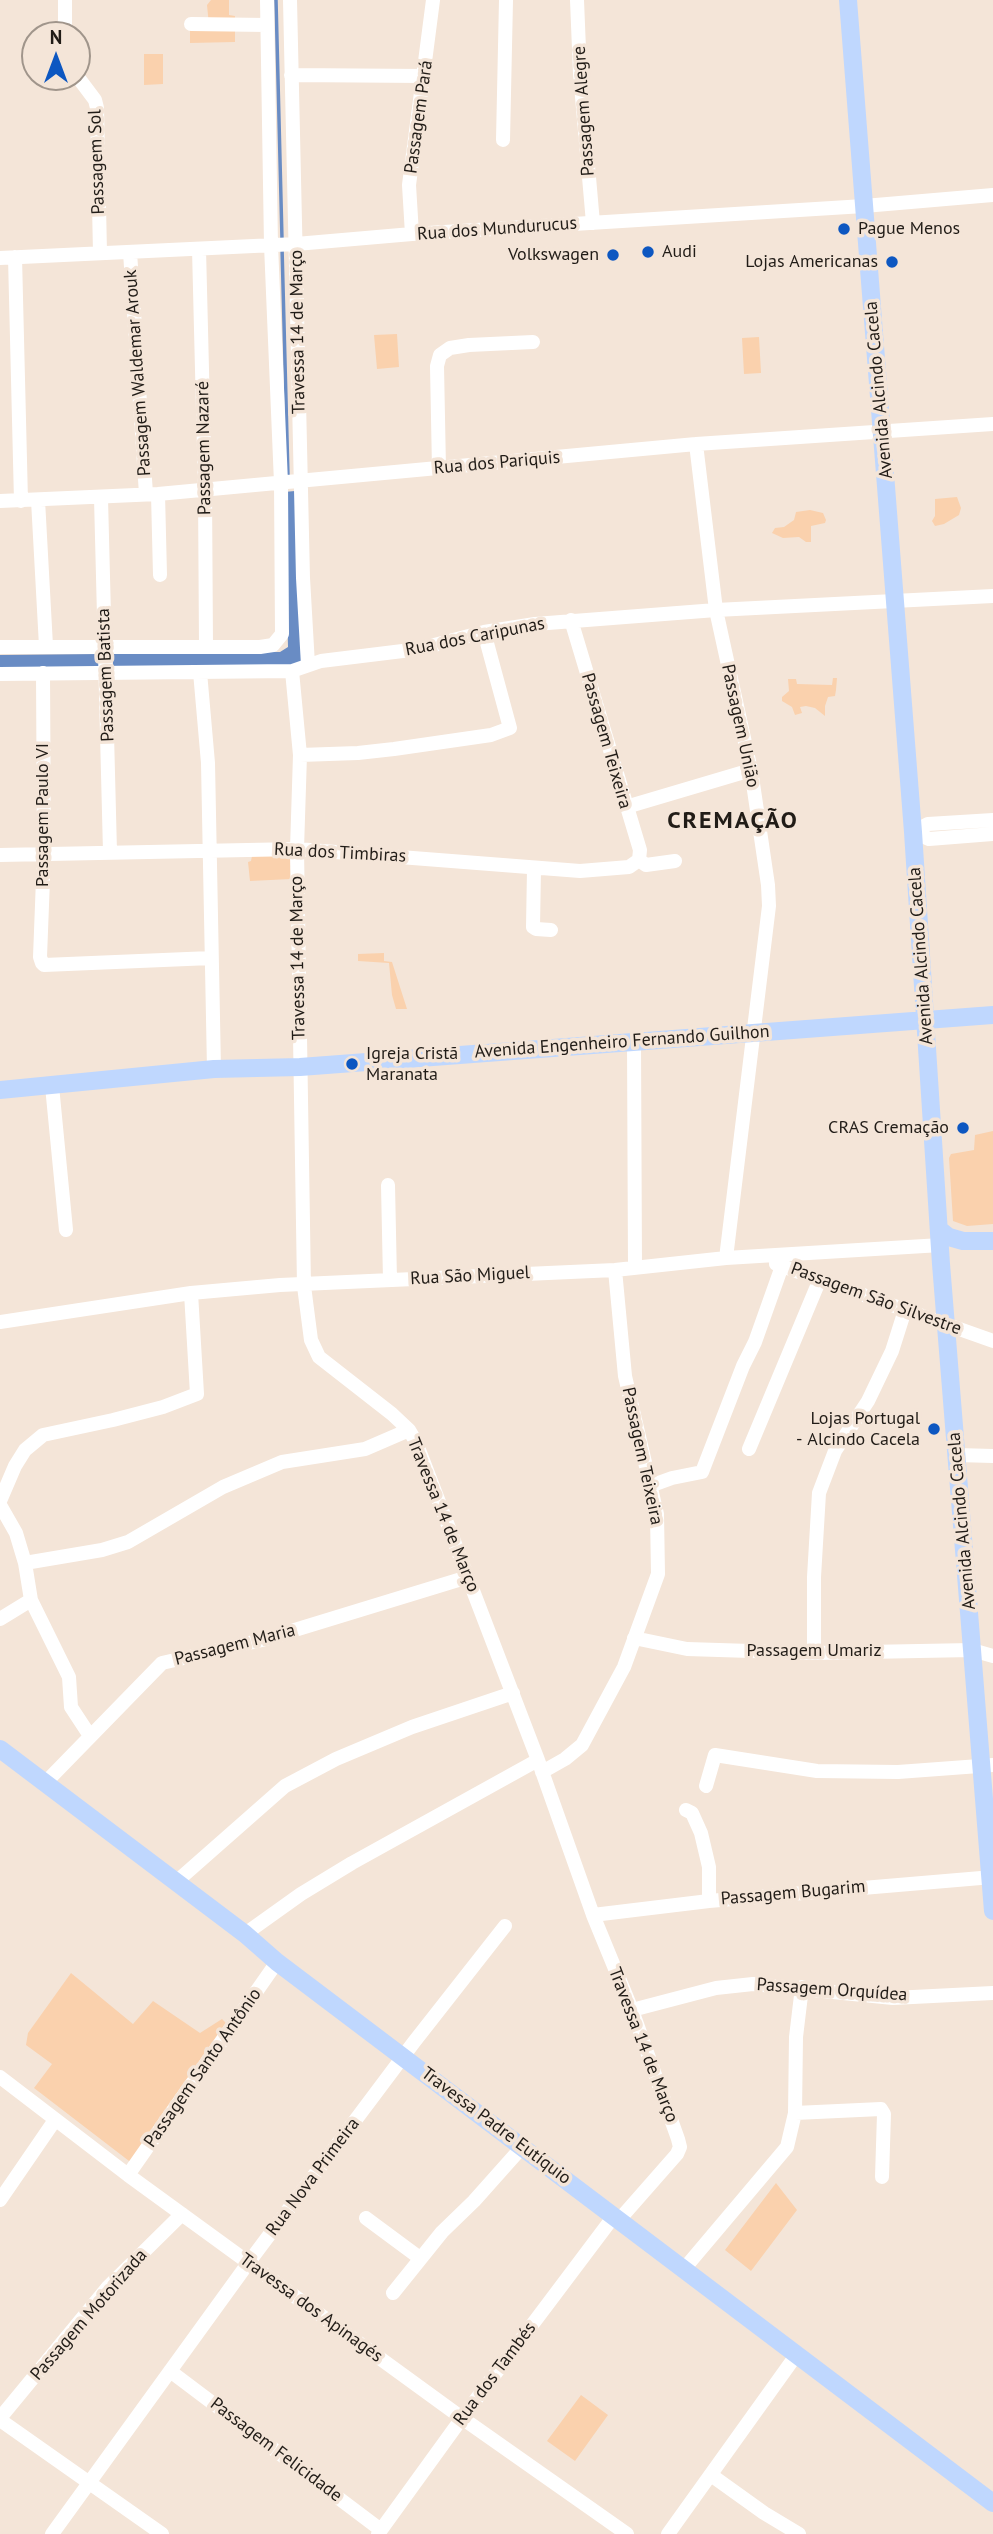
<!DOCTYPE html>
<html>
<head>
<meta charset="utf-8">
<style>
  body { margin:0 }
  #map { position:relative; width:993px; height:2534px; overflow:hidden; background:#f4e5d8; font-family:"PT Sans",sans-serif }
  canvas { display:block }
  .north { position:absolute; left:21px; top:21px; width:70px; height:70px; box-sizing:border-box; background:#f4e5d8; border:2px solid #a0958b; border-radius:50%; rotate:0deg; font-size:19px; font-weight:700; line-height:28px; text-align:center; color:#211c17 }
  .north::after { content:''; display:block; margin:auto; width:24px; height:32px; background:#0d57c1; clip-path:polygon(50% 0,100% 100%,50% 72%,0 100%) }
</style>
</head>
<body>
<div id="map">
<canvas width="993" height="2534"></canvas>
<div class="north">N</div>
</div>
<script>
const ctx = document.querySelector('canvas').getContext('2d');
ctx.lineJoin = 'round';
function paint(path, color) { ctx.fillStyle = color; ctx.fill(path, 'evenodd'); }
const shape = rows => new Path2D(rows.map(r => 'M' + r).join(''));
function trace(path, color, width, dash) { ctx.strokeStyle = color; ctx.lineWidth = width; ctx.lineCap = dash ? 'butt' : 'round'; ctx.setLineDash(dash || []); ctx.stroke(path); }
function drawText(font, color, halo, rows, align = 'center') {
  ctx.font = font + ' "PT Sans",sans-serif'; ctx.lineWidth = 7; ctx.setLineDash([]); ctx.textBaseline = 'middle'; ctx.strokeStyle = halo; ctx.fillStyle = color; for (const [text, x, y, turn = 0] of rows) {
    ctx.save(); ctx.translate(x, y); ctx.rotate((+turn || 0) * Math.PI / 180); ctx.textAlign = isNaN(turn) ? turn : align; if (halo) ctx.strokeText(text, 0, 0); ctx.fillText(text, 0, 0); ctx.restore();
  }
}
paint(shape([
  [211,0,229,0,229,15,235,16,235,42,190,43,190,25,209,25,207,5],
  [144,54,163,54,163,84,144,85],
  [397,334,399,367,377,369,374,335],
  [759,337,761,373,744,374,742,338],
  [957,497,961,508,959,515,944,524,935,526,932,521,935,516,935,499],
  [810,510,823,513,826,520,825,523,811,526,811,542,806,542,799,537,783,538,772,533,775,528,784,527,794,520,796,512],
  [833,678,837,678,836,690,835,696,828,697,825,706,825,716,815,708,806,706,800,707,802,713,795,715,792,707,782,701,782,697,789,691,788,679,796,679,797,684,832,685],
  [290,855,291,879,250,881,248,862,251,861,252,856],
  [384,953,384,961,392,962,407,1009,396,1009,392,995,389,963,358,961,358,954],
  [993,1131,993,1224,967,1226,953,1221,949,1158,951,1154,974,1150,975,1135],
  [71,1973,133,2024,153,2001,200,2033,222,2019,227,2024,133,2164,34,2088,52,2064,26,2045,28,2033],
  [776,2183,797,2210,751,2271,725,2250],
  [581,2395,608,2415,575,2461,547,2441]
]), '#fad1ad');
paint(shape([
  [295,491,305,656,299,665,113,668,113,653,280,652,288,647,284,492],
  [100,654,100,667,0,669,0,655]
]), '#698cc4');
trace(shape([
  [276,0,282,239],
  [282,247,288,477]
]), '#698cc4', 3.5);
trace(shape([
  [65,0,65,35],
  [290,0,303,578,308,665],
  [577,0,580,74,593,223],
  [191,24,267,25],
  [291,75,424,76],
  [77,76,95,100,97,108,100,253],
  [503,140,506,0],
  [412,234,409,185,433,0],
  [199,249,205,490,206,647],
  [130,252,146,494],
  [15,257,21,501],
  [0,258,296,244,412,234,864,206,993,195],
  [696,444,716,610,751,770,768,885,769,906,726,1258],
  [439,469,437,366,440,355,450,348,469,345,533,342],
  [158,494,160,575],
  [101,498,110,852],
  [38,500,46,646],
  [0,501,158,494,696,444,993,424],
  [571,620,640,850,639,860],
  [0,647,260,647,273,645,282,634,281,483,271,245,267,0],
  [292,671,300,755,297,849,304,1286,311,1340,319,1357,392,1414,409,1430,416,1442,538,1760,593,1915,632,2010,678,2139,680,2147,677,2154,619,2220],
  [200,672,208,763,214,1069],
  [43,673,44,853,40,957,42,963,44,965,211,958],
  [0,674,292,671,321,661,419,649,484,632,535,624,716,610,993,596],
  [300,755,358,753,394,749,491,735,510,728,484,632],
  [626,807,751,770],
  [913,832,928,824,993,820],
  [913,832,929,839,993,834],
  [0,855,297,849,580,871,629,867,639,860,646,865,675,861],
  [534,869,533,927,536,929,551,930],
  [634,1041,635,1268],
  [52,1086,66,1230],
  [388,1185,390,1280],
  [776,1264,993,1341],
  [0,1322,191,1293,280,1285,615,1270,726,1258,941,1245],
  [749,1449,820,1279],
  [957,1455,993,1456],
  [650,1486,672,1478,702,1472,743,1366,755,1342,782,1266],
  [0,1501,15,1466,25,1450,43,1435,113,1420,163,1407,197,1394,191,1293],
  [0,1505,16,1533,25,1563,31,1600,69,1677,71,1707,90,1736],
  [25,1563,102,1550,128,1542,223,1487,282,1462,365,1449,409,1430],
  [0,1619,31,1600],
  [634,1638,687,1649,814,1653,972,1650,993,1656],
  [814,1653,814,1577,819,1493,835,1451,868,1401,892,1351,905,1310],
  [542,1772,565,1759,582,1745,624,1667,658,1574,657,1514,625,1376,615,1270],
  [45,1783,162,1663,262,1640,468,1577],
  [706,1786,715,1755,817,1771,898,1772,993,1765],
  [686,1810,692,1813,701,1833,709,1867,709,1901],
  [176,1882,285,1786,336,1759,412,1727,513,1693],
  [593,1915,709,1901,993,1877],
  [245,1934,301,1894,352,1863,538,1760],
  [632,2010,716,1988,753,1984,893,1998,993,1993],
  [0,2077,128,2175,462,2418,627,2534],
  [795,2113,881,2109,884,2114,882,2177],
  [128,2175,277,1962],
  [0,2200,55,2120],
  [366,2218,420,2258],
  [684,2269,787,2147,795,2113,796,2037,802,1987],
  [393,2293,442,2232,474,2201,523,2146],
  [170,2371,381,2530],
  [0,2418,108,2287,182,2214],
  [0,2420,162,2534],
  [711,2475,764,2513,799,2534],
  [52,2534,249,2262,414,2042,505,1926],
  [378,2534,462,2418,614,2216],
  [668,2534,797,2354]
]), '#fff', 14);
trace(shape([
  [848,0,913,832,941,1264,993,1911],
  [0,1090,214,1069,300,1067,993,1015],
  [940,1230,949,1237,963,1241,993,1241],
  [0,1749,245,1934,277,1962,993,2503]
]), '#bfd7fe', 18);
for (const [x, y, r, color] of [
  [844,229,7,"#0d57c1"],
  [648,252,7,"#0d57c1"],
  [613,255,7,"#0d57c1"],
  [892,262,7,"#0d57c1"],
  [352,1064,7,"#0d57c1"],
  [963,1128,7,"#0d57c1"],
  [934,1429,7,"#0d57c1"]
]) { const dot = new Path2D(); dot.arc(x, y, r, 0, 2 * Math.PI); ctx.fillStyle = color; ctx.fill(dot); trace(dot, '#f4e5d8', 2.5); }
drawText('18px', '#211c17', '#f4e5d8', [
  ["Passagem Alegre",584,111,-94],
  ["Passagem Pará",419,117,-82],
  ["Passagem Sol",97,162,-92],
  ["Rua dos Mundurucus",497,229,-4],
  ["Travessa 14 de Março",298,332,-91],
  ["Passagem Waldemar Arouk",138,373,-94],
  ["Avenida Alcindo Cacela",879,390,-95],
  ["Passagem Nazaré",204,448,-91],
  ["Rua dos Pariquis",497,463,-5],
  ["Rua dos Caripunas",475,637,-11],
  ["Passagem Batista",106,675,-92],
  ["Passagem União",740,726,78],
  ["Passagem Teixeira",606,741,74],
  ["Passagem Paulo VI",43,815,-90],
  ["Rua dos Timbiras",340,853,3],
  ["Avenida Alcindo Cacela",921,956,-94],
  ["Travessa 14 de Março",298,958,-91],
  ["Avenida Engenheiro Fernando Guilhon",622,1042,-4],
  ["Rua São Miguel",470,1276,-3],
  ["Passagem São Silvestre",876,1299,20],
  ["Passagem Teixeira",642,1456,78],
  ["Travessa 14 de Março",443,1515,68],
  ["Avenida Alcindo Cacela",962,1521,-95],
  ["Passagem Maria",235,1645,-14],
  ["Passagem Umariz",814,1651],
  ["Passagem Bugarim",793,1893,-5],
  ["Passagem Orquídea",832,1990,4],
  ["Travessa 14 de Março",643,2045,69],
  ["Passagem Santo Antônio",203,2068,-55],
  ["Travessa Padre Eutíquio",496,2126,37],
  ["Rua Nova Primeira",313,2177,-53],
  ["Travessa dos Apinagés",311,2308,36],
  ["Passagem Motorizada",89,2315,-49],
  ["Rua dos Tambés",495,2374,-53],
  ["Passagem Felicidade",276,2450,37]
]);
drawText('18px', '#211c17', '#f4e5d8', [
  ["Pague Menos",858,229,"left"],
  ["Audi",662,252,"left"],
  ["Volkswagen",599,255],
  ["Lojas Americanas",878,262],
  ["Igreja Cristã",366,1054,"left"],
  ["Maranata",366,1075,"left"],
  ["CRAS Cremação",949,1128],
  ["Lojas Portugal",920,1419],
  ["- Alcindo Cacela",920,1440]
], 'right');
ctx.letterSpacing = '2px';
drawText('bold 24px', '#211c17', '#f4e5d8', [
  ["CREMAÇÃO",733,821]
]);
ctx.letterSpacing = '0px';
</script>
</body>
</html>
